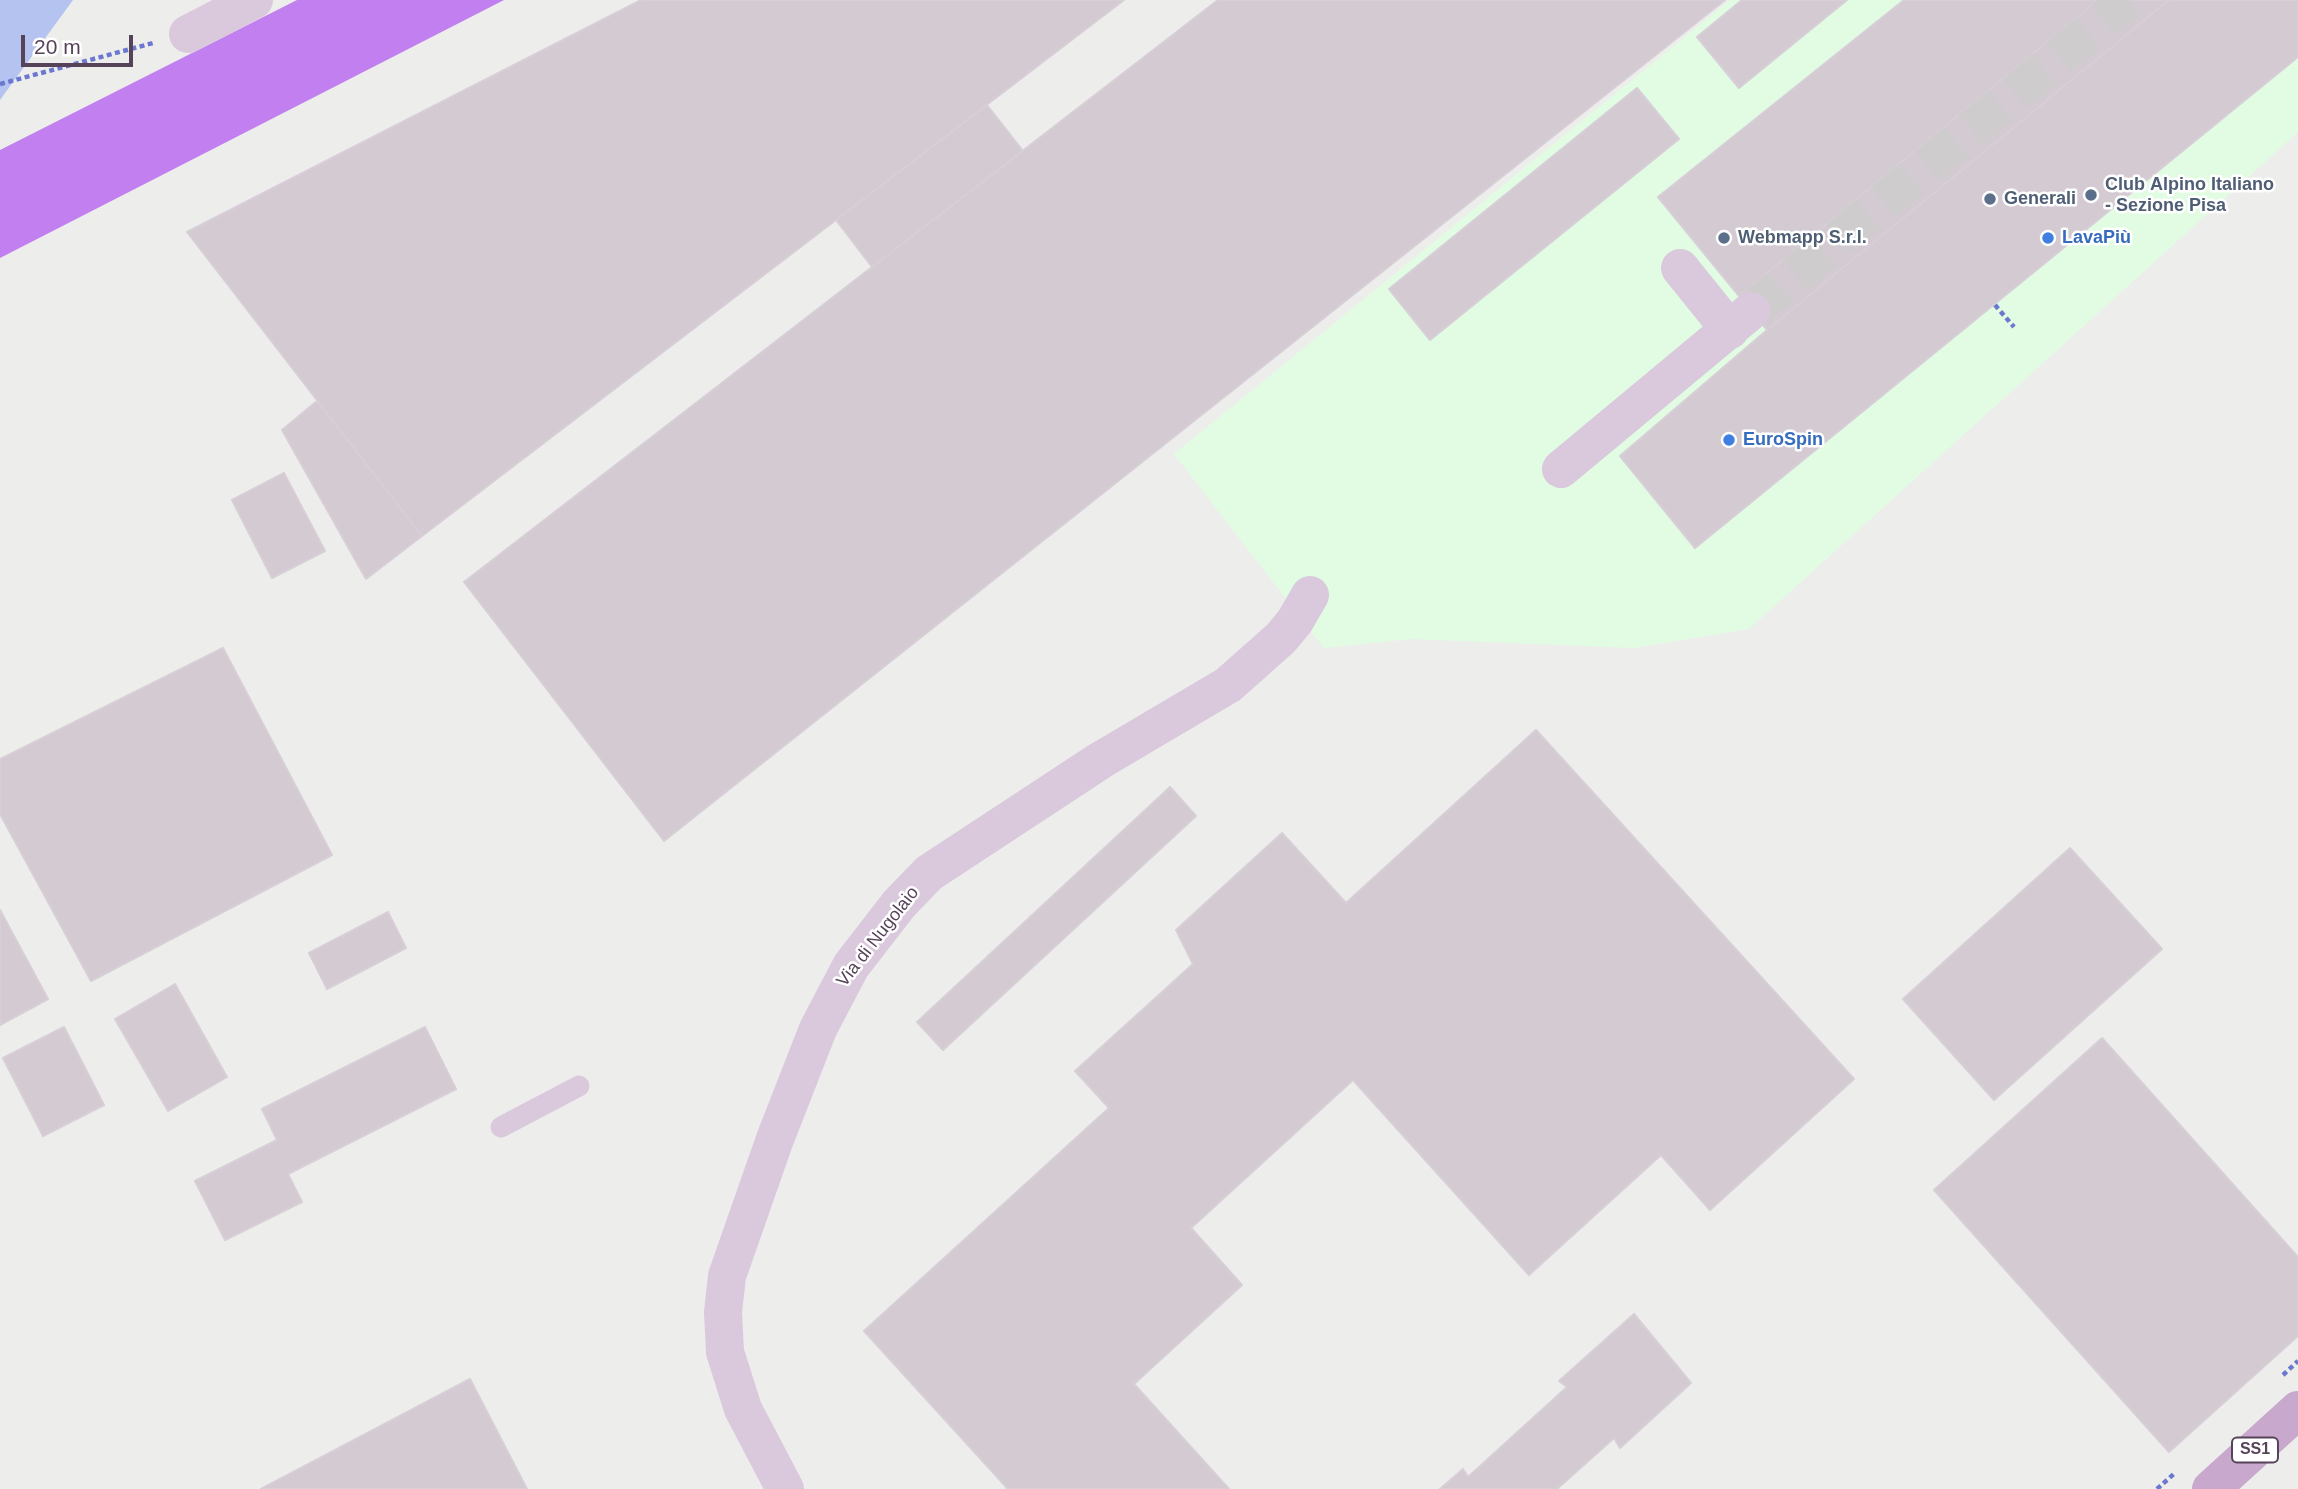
<!DOCTYPE html>
<html>
<head>
<meta charset="utf-8">
<style>
  body { margin:0 }
  #map { position:relative; width:2298px; height:1489px; overflow:hidden; background:#edeeeb; font-family:Arial,sans-serif }
  canvas { display:block }
  .scale { position:absolute; left:21px; top:35px; width:112px; height:32px; box-sizing:border-box; border:4px solid #564359; border-top:0; padding-left:9px; font-size:21px; line-height:24px; white-space:nowrap; color:#564359; -webkit-text-stroke:5px #fff; paint-order:stroke }
</style>
</head>
<body>
<div id="map">
<canvas width="2298" height="1489"></canvas>
<div class="scale">20 m</div>
</div>
<script>
const ctx = document.querySelector('canvas').getContext('2d');
ctx.lineJoin = 'round';
function paint(path, color) { ctx.fillStyle = color; ctx.fill(path, 'evenodd'); }
const shape = rows => new Path2D(rows.map(r => 'M' + r).join(''));
function trace(path, color, width, dash) { ctx.strokeStyle = color; ctx.lineWidth = width; ctx.lineCap = dash ? 'butt' : 'round'; ctx.setLineDash(dash || []); ctx.stroke(path); }
function drawText(font, color, halo, rows, align = 'center') {
  ctx.font = font + ' Arial,sans-serif'; ctx.lineWidth = 5; ctx.setLineDash([]); ctx.textBaseline = 'middle'; ctx.strokeStyle = halo; ctx.fillStyle = color; for (const [text, x, y, turn = 0] of rows) {
    ctx.save(); ctx.translate(x, y); ctx.rotate((+turn || 0) * Math.PI / 180); ctx.textAlign = isNaN(turn) ? turn : align; if (halo) ctx.strokeText(text, 0, 0); ctx.fillText(text, 0, 0); ctx.restore();
  }
}
paint(shape([
  [1730,0,2298,0,2298,132,1749,629,1634,648,1411,639,1324,648,1174,454]
]), '#e1fce3');
paint(shape([
  [0,0,73,0,0,100]
]), '#b5c3f0');
paint(shape([
  [297,0,504,0,0,258,0,150]
]), '#c17fef');
const building = shape([
  [641,0,1124,0,422,536,187,232,641,0],
  [1218,0,1725,0,664,841,464,582,1218,0],
  [1742,0,1847,0,1739,88,1697,37,1742,0],
  [1904,0,2098,0,1739,296,1658,197,1904,0],
  [2098,0,2169,0,1767,330,1739,296,2098,0],
  [2169,0,2298,0,2298,57,1695,548,1620,456,1767,330,2169,0],
  [1637,88,1679,139,1430,340,1389,289,1637,88],
  [987,105,1023,151,872,267,836,220,987,105],
  [317,401,422,536,366,579,282,430,317,401],
  [284,473,325,551,272,578,232,500,284,473],
  [223,648,332,855,91,981,0,814,0,759,223,648],
  [1536,730,1854,1079,1710,1210,1661,1155,1529,1275,1353,1080,1191,1228,1242,1285,1134,1384,1229,1489,1008,1489,864,1331,1109,1108,1075,1071,1193,964,1176,930,1282,833,1346,903,1536,730],
  [1170,787,1196,816,943,1050,917,1022,1170,787],
  [2070,848,2162,949,1994,1100,1903,999,2070,848],
  [0,910,48,999,0,1025,0,910],
  [388,912,406,948,327,989,309,953,388,912],
  [175,984,227,1077,168,1111,115,1019,175,984],
  [64,1027,104,1105,43,1136,3,1058,64,1027],
  [425,1027,456,1089,288,1174,302,1202,225,1240,195,1181,277,1140,262,1109,425,1027],
  [2102,1038,2298,1257,2298,1336,2169,1452,1934,1190,2102,1038],
  [1634,1314,1691,1383,1620,1448,1614,1438,1557,1489,1440,1489,1463,1469,1468,1477,1567,1387,1559,1381,1634,1314],
  [470,1379,527,1489,261,1489,470,1379]
]);
paint(building, '#d3cad2');
trace(building, '#d7ced7', 2);
trace(shape([
  [1751,311,2128,0]
]), '#cfccce', 38, [38, 19]);
trace(shape([
  [0,84,153,43],
  [1995,305,2014,327],
  [2283,1375,2298,1361],
  [2157,1489,2176,1472]
]), '#6c78cf', 4.5, [5, 3.5]);
trace(shape([
  [501,1127,579,1086]
]), '#dac8dd', 21);
trace(shape([
  [188,34,254,0],
  [1680,268,1730,330],
  [1561,469,1751,311],
  [785,1489,743,1409,725,1352,723,1312,727,1276,775,1139,818,1029,851,966,899,904,929,873,1101,760,1228,685,1281,638,1295,621,1310,595]
]), '#dac8dd', 38);
trace(shape([
  [2211,1489,2298,1410]
]), '#c8a8cc', 38);
for (const [x, y, r, color] of [
  [2091,195,7,"#5c6f8a"],
  [1990,199,7,"#5c6f8a"],
  [1724,238,7,"#5c6f8a"],
  [2048,238,7,"#3f7fe0"],
  [1729,440,7,"#3f7fe0"]
]) { const dot = new Path2D(); dot.arc(x, y, r, 0, 2 * Math.PI); ctx.fillStyle = color; ctx.fill(dot); trace(dot, '#fff', 2.5); }
for (const [x, y, w] of [
  [2255,1450,46]
]) { const box = new Path2D(); box.roundRect(x - w / 2, y - 12.5, w, 25, 5); ctx.fillStyle = '#fff'; ctx.fill(box); trace(box, '#564359', 2); }
drawText('bold 16px', '#564359', null, [
  ["SS1",2255,1450]
]);
drawText('bold 18px', '#4e5e75', '#fff', [
  ["Club Alpino Italiano",2105,185],
  ["- Sezione Pisa",2105,206],
  ["Generali",2004,199],
  ["Webmapp S.r.l.",1738,238]
], 'left');
drawText('bold 18px', '#366cbe', '#fff', [
  ["LavaPiù",2062,238],
  ["EuroSpin",1743,440]
], 'left');
drawText('18px', '#564359', '#fff', [
  ["Via di Nugolaio",878,937,-52]
]);
</script>
</body>
</html>
